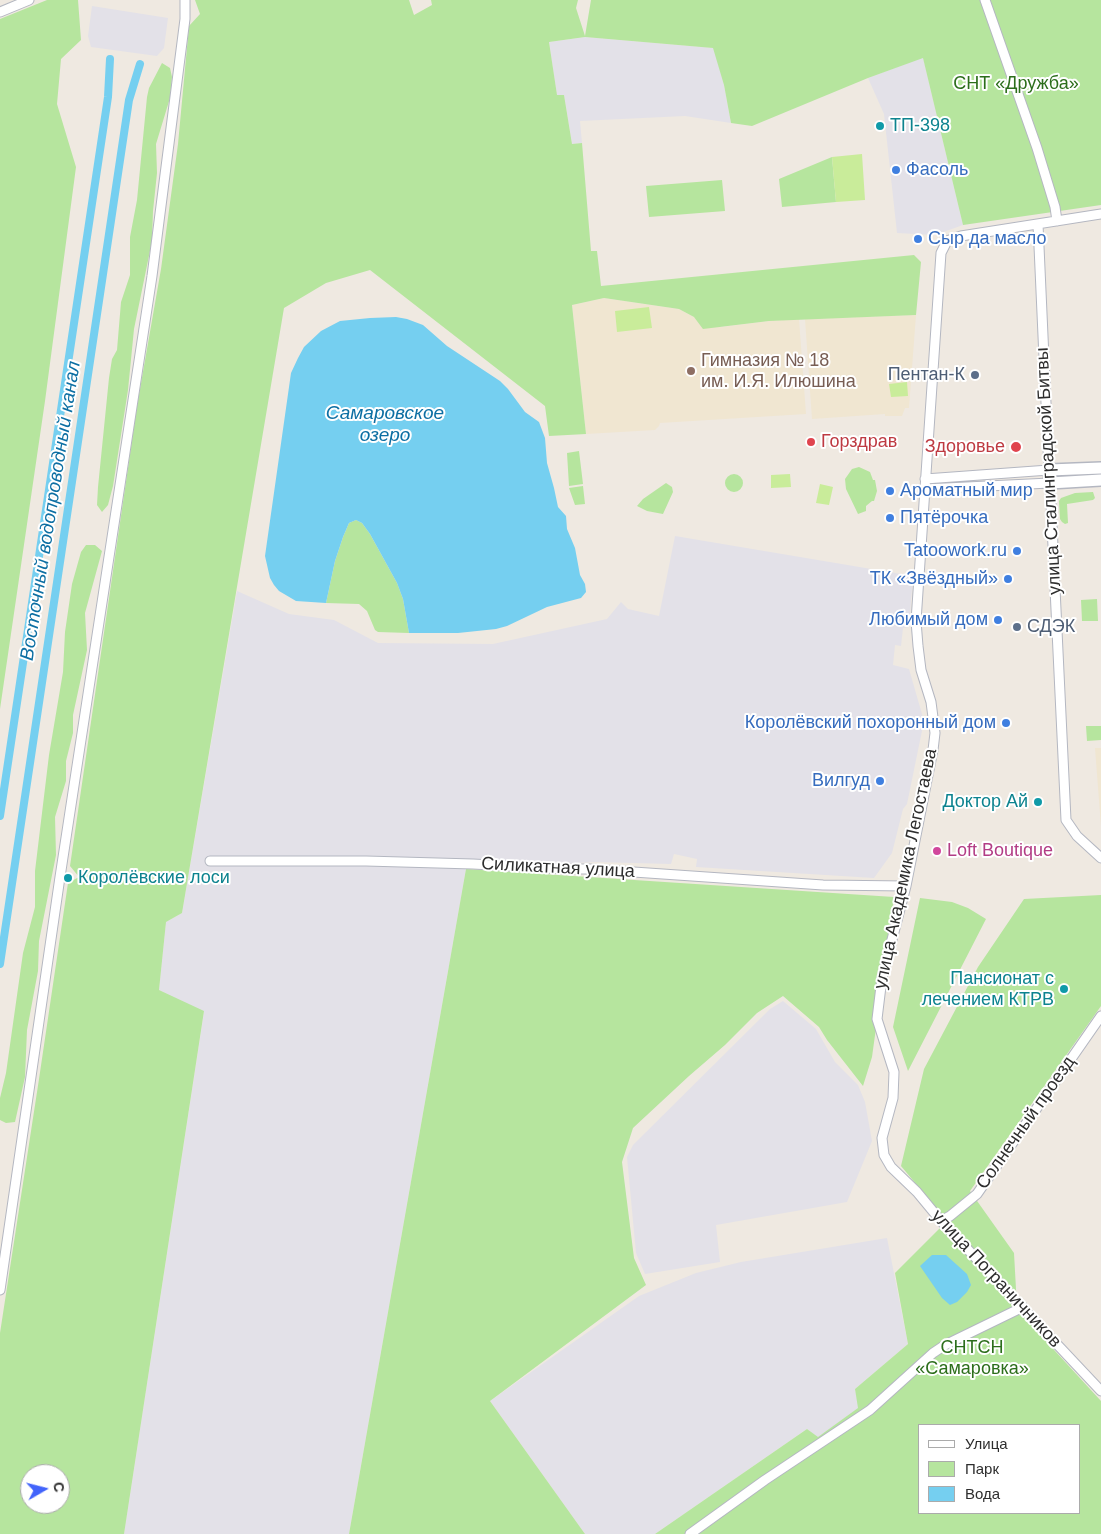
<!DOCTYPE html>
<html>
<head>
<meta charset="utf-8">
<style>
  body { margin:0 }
  #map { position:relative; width:1101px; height:1534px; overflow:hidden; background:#efe9e1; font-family:Helvetica,sans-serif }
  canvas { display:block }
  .legend { position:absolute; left:918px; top:1424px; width:162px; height:90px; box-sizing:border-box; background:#fff; border:1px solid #ababab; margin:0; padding:6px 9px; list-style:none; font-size:15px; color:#2e2e2e }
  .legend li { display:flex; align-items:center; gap:10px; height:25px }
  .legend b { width:25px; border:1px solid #ababab }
  .north { position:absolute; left:20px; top:1464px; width:50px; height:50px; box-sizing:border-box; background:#fff; border:1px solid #ababab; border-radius:50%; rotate:82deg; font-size:14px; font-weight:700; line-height:20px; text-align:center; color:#2e2e2e }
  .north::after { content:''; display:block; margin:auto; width:18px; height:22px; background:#4264fb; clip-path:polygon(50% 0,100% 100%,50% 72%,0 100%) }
</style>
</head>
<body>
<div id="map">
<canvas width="1101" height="1534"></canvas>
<ul class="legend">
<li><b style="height:6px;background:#fff"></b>Улица</li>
<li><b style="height:14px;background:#b6e59e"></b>Парк</li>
<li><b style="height:14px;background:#75cff0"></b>Вода</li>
</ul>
<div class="north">С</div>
</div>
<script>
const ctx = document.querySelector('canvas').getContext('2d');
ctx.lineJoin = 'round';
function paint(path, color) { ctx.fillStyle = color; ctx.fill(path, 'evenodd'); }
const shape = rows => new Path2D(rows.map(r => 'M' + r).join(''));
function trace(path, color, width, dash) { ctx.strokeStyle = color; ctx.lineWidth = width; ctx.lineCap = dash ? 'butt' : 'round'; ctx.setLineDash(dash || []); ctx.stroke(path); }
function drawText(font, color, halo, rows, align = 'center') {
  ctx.font = font + ' Helvetica,sans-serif'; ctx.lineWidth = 4; ctx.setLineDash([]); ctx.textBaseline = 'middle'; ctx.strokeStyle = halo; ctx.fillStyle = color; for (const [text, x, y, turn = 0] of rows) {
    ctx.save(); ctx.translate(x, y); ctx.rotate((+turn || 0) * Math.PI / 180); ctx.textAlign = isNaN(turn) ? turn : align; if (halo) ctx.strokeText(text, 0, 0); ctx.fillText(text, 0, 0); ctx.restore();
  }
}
paint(shape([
  [92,6,168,18,164,48,157,56,91,47,88,36],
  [585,37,714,48,724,85,731,123,685,116,580,121,582,143,572,144,564,95,557,96,549,42],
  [923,57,963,225,935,235,897,233,884,114,868,78],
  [675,536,913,576,909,627,903,628,901,646,895,645,893,665,909,669,924,721,907,804,903,809,892,853,874,878,696,867,697,859,674,854,671,864,595,862,466,869,349,1534,124,1534,204,1012,159,990,166,922,182,913,237,591,289,614,334,620,378,643,493,644,607,619,621,602,628,609,659,616],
  [783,1001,816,1029,835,1062,858,1085,865,1102,872,1141,847,1202,716,1225,720,1262,645,1274,636,1253,627,1157,633,1145,770,1009],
  [887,1238,908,1344,855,1389,859,1408,818,1438,807,1429,655,1534,585,1534,490,1401,639,1296,696,1273,741,1262]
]), '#e3e1e8');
paint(shape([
  [604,298,679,309,694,317,721,327,769,321,799,319,806,414,660,423,659,426,655,430,586,434,572,305],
  [916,315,909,408,905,408,902,416,885,416,885,414,812,419,805,319],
  [1095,748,1101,748,1101,826]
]), '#f0e6d1');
paint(shape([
  [47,0,78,0,81,40,61,59,57,104,76,167,45,401,0,709,0,19],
  [195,0,409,0,414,15,432,5,431,0,578,0,576,8,585,36,591,0,1101,0,1101,205,963,225,923,58,868,78,752,126,731,123,724,85,713,48,585,37,549,42,557,95,564,95,572,144,582,143,591,251,597,251,601,286,914,255,921,262,916,315,769,321,703,329,694,317,679,309,604,298,572,305,586,434,549,436,545,406,370,270,326,283,284,308,182,913,166,922,159,990,204,1011,124,1534,0,1534,0,1333,39,1079,68,883,79,877,70,866,137,406,161,269,178,144,189,26,200,14],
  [30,1474,60,1474,60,1504,30,1504],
  [162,63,170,68,172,77,170,98,156,144,157,173,153,211,152,241,134,329,128,390,113,486,108,505,102,512,97,505,98,487,109,378,112,359,117,350,121,302,130,275,130,237,137,200,147,97,149,88],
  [832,157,836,202,782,207,779,179],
  [722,180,725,211,649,217,646,186],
  [579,451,583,484,569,486,567,453],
  [859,467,870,472,873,480,875,480,877,491,874,501,872,501,866,506,866,511,858,514,846,489,845,479,852,469],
  '725 483a9 9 0 1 1 18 0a9 9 0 1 1-18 0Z',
  [666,483,672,487,673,492,663,514,647,511,637,506,643,499],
  [583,486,585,504,575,505,569,488],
  [1093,492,1095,498,1093,500,1067,504,1068,523,1065,524,1062,522,1060,519,1059,501,1061,498,1075,493],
  [356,520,362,523,370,534,397,583,403,599,409,633,378,632,375,630,367,611,359,604,326,603,335,561,343,537,349,523],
  [86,545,95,545,102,551,85,613,87,650,73,715,73,733,66,761,66,781,55,817,56,855,39,941,38,971,27,1030,25,1077,15,1122,6,1123,0,1120,0,1098,6,1073,23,953,35,907,35,871,49,755,63,672,65,632,72,584,81,552],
  [1097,599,1098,621,1082,621,1081,600],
  [1086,726,1101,726,1101,740,1087,741],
  [466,869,894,897,872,1057,863,1086,827,1040,819,1027,783,996,757,1013,725,1045,689,1076,633,1128,622,1162,634,1258,646,1285,490,1401,585,1534,349,1534],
  [1101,895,1101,1006,970,1191,1014,1253,1017,1307,1022,1315,1101,1401,1101,1534,655,1534,807,1429,818,1437,858,1408,855,1389,908,1344,895,1273,947,1221,901,1166,924,1069,978,967,1024,899],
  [920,1425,1080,1425,1080,1513,920,1513],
  [920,898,952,902,968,908,986,919,908,1071,893,1027]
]), '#b6e59e');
paint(shape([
  [862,154,865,200,836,202,832,157],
  [649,307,652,328,617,332,615,311],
  [907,382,908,396,891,397,889,384],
  [790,474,791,487,771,488,771,475],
  [820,484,833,487,829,505,816,503]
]), '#c9ec9a');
paint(shape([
  [396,317,407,319,423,325,447,346,500,381,508,389,525,412,539,422,545,438,547,463,554,488,558,507,566,516,567,529,575,548,580,575,585,584,586,592,581,598,547,607,507,626,496,629,458,633,409,633,403,599,397,583,370,534,362,523,356,520,349,523,343,537,335,561,326,603,296,601,279,591,274,585,270,578,265,556,291,373,298,358,304,347,321,331,340,321,370,318],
  [932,1255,946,1255,967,1274,971,1285,967,1292,957,1302,950,1305,942,1298,920,1266]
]), '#75cff0');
trace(shape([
  [0,816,108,97,110,59],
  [0,964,129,100,140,64]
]), '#75cff0', 8);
const street = shape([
  [985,0,1037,148,1055,207,1057,221],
  [0,12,29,0],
  [1101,214,961,236,947,241,941,253,916,621,918,646,921,670,931,702,935,733,933,750,906,886,882,978,877,1019,894,1072,893,1098,882,1138,884,1155,891,1167,917,1192,941,1221,1101,1391],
  [925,479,1049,470,1038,224],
  [925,489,1050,483,1066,820,1077,836,1101,858],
  [210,861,366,861,473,864,564,869,590,869,823,885,906,886],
  [941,1221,950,1216,977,1194,1101,1016],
  [0,1290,60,877,152,276,185,19,185,0],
  [690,1534,765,1480,870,1410,933,1353,945,1345,1023,1307]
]);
const secondary = shape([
  [1101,468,1049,470,1050,483,1101,480]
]);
trace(street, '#b4b7c1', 11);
trace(secondary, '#b4b7c1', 14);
trace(street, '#fff', 9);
trace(secondary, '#fff', 11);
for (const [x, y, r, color] of [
  [880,126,5,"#0f9aa8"],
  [896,170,5,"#3f7fe0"],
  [918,239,5,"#3f7fe0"],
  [691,371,5,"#8d6e63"],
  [975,375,5,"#5c6f8a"],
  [811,442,5,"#e0444e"],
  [1016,447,6,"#e0444e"],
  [890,491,5,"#3f7fe0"],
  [890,518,5,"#3f7fe0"],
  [1017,551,5,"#3f7fe0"],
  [1008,579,5,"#3f7fe0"],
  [998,620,5,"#3f7fe0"],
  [1017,627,5,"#5c6f8a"],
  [1006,723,5,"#3f7fe0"],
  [880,781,5,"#3f7fe0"],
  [1038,802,5,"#0f9aa8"],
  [937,851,5,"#d1479c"],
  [68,878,5,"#0f9aa8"],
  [1064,989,5,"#0f9aa8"]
]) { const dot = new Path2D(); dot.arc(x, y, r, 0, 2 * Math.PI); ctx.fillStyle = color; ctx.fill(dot); trace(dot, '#fff', 2); }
drawText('18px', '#2c6e1b', '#fff', [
  ["СНТ «Дружба»",1016,84],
  ["СНТСН",972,1348],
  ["«Самаровка»",972,1369]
]);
drawText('18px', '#0d838f', '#fff', [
  ["ТП-398",890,126],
  ["Доктор Ай",1028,802,"right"],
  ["Королёвские лоси",78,878],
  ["Пансионат с",1054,979,"right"],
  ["лечением КТРВ",1054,1000,"right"]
], 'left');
drawText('18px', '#366cbe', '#fff', [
  ["Фасоль",906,170,"left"],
  ["Сыр да масло",928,239,"left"],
  ["Ароматный мир",900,491,"left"],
  ["Пятёрочка",900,518,"left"],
  ["Tatoowork.ru",1007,551],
  ["ТК «Звёздный»",998,579],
  ["Любимый дом",988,620],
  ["Королёвский похоронный дом",996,723],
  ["Вилгуд",870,781]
], 'right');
drawText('18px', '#785e54', '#fff', [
  ["Гимназия № 18",701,361],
  ["им. И.Я. Илюшина",701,382]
], 'left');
drawText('18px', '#4e5e75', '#fff', [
  ["Пентан-К",965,375],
  ["СДЭК",1027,627,"left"]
], 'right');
drawText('18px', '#be3a42', '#fff', [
  ["Горздрав",821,442],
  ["Здоровье",1005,447,"right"]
], 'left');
drawText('18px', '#2e2e2e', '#fff', [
  ["улица Сталинградской Битвы",1049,471,-93],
  ["Силикатная улица",558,868,3],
  ["улица Академика Легостаева",906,869,-78],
  ["Солнечный проезд",1026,1123,-55],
  ["улица Пограничников",996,1279,47]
]);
drawText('18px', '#b23c85', '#fff', [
  ["Loft Boutique",947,851]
], 'left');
drawText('italic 19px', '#0d6fa3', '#fff', [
  ["Самаровское",385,414],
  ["озеро",385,436],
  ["Восточный водопроводный канал",51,511,-81]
]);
</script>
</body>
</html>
